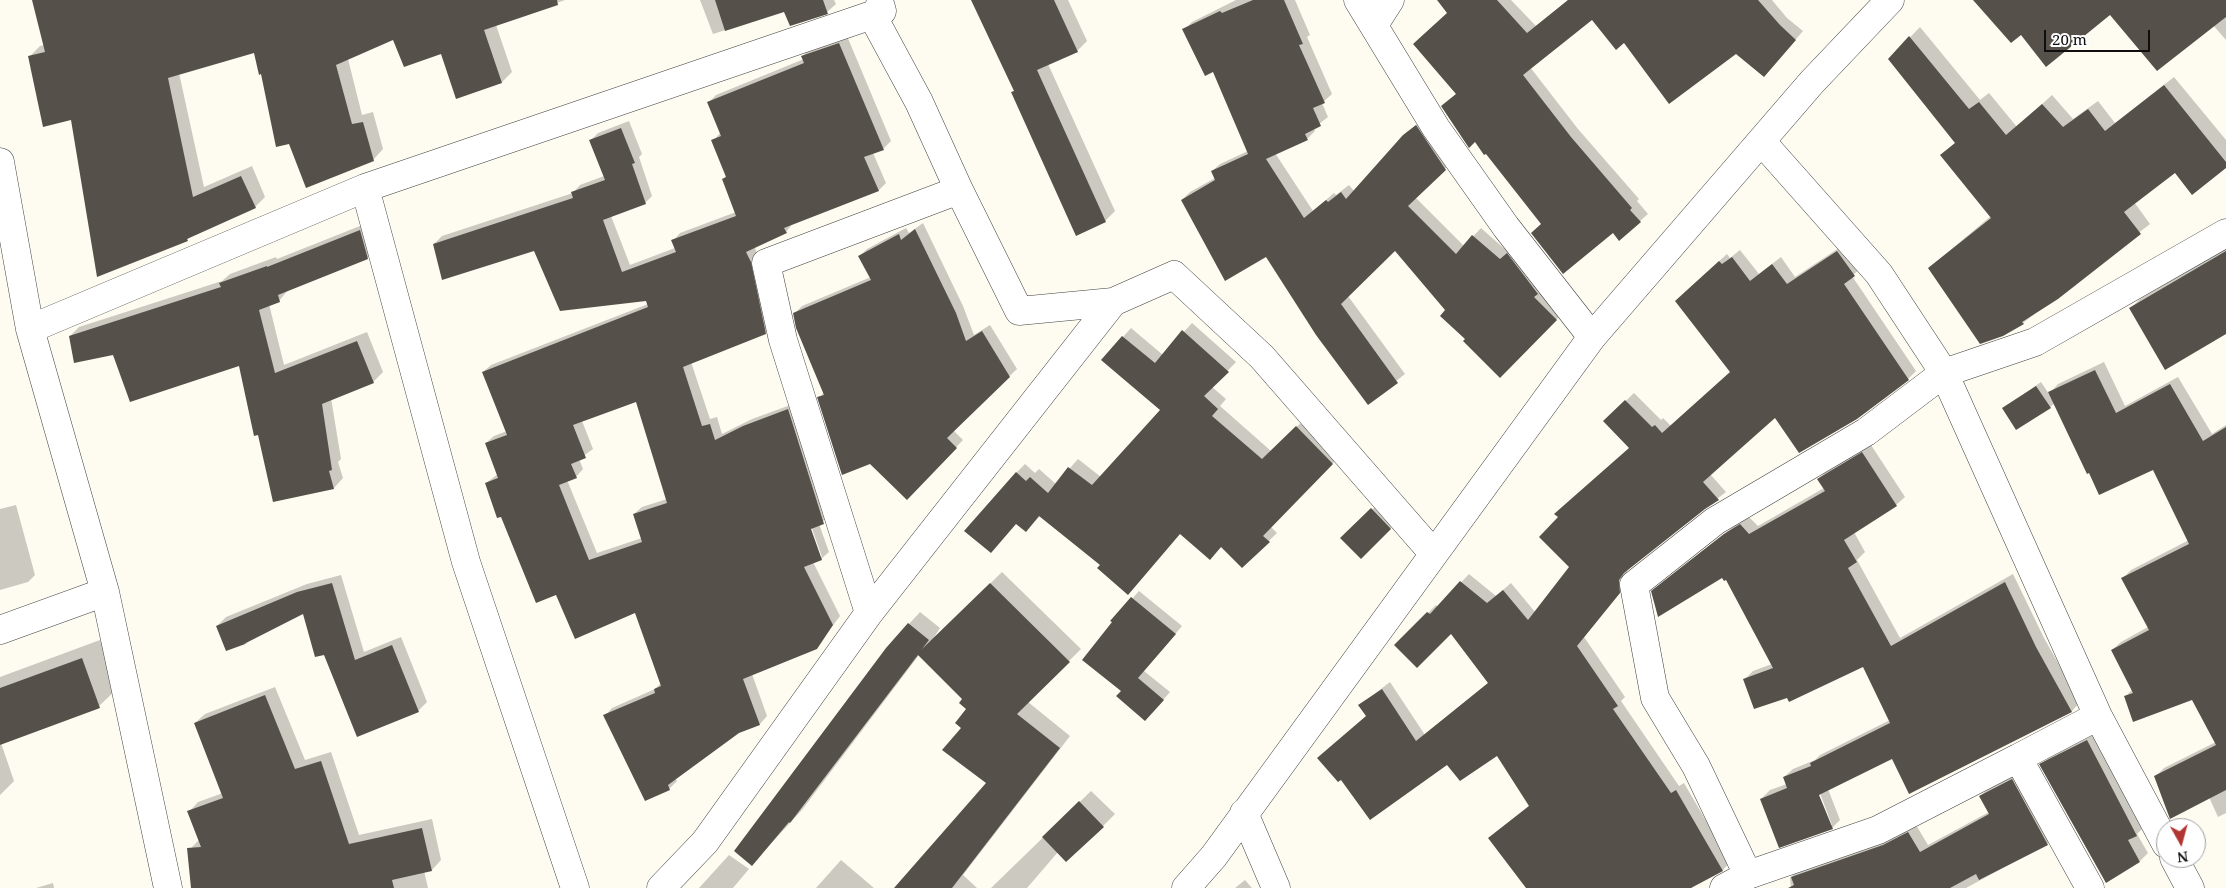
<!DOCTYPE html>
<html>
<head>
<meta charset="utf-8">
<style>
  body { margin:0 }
  #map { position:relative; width:2226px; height:888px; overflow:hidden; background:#fefcf0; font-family:"Noto Serif",serif }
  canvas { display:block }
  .north { position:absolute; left:2156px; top:818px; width:50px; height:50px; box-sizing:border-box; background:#fff; border:1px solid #9f9f9f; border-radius:50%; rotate:173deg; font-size:14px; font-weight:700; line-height:20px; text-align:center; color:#0e0e0e }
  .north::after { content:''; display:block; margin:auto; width:18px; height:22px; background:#b13533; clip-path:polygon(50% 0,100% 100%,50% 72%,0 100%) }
  .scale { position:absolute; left:2044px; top:30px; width:106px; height:22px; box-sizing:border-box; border:2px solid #0e0e0e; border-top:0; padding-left:6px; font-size:15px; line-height:18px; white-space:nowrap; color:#0e0e0e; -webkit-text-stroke:4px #fff; paint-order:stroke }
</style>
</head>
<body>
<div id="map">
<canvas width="2226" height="888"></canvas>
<div class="north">N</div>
<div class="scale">20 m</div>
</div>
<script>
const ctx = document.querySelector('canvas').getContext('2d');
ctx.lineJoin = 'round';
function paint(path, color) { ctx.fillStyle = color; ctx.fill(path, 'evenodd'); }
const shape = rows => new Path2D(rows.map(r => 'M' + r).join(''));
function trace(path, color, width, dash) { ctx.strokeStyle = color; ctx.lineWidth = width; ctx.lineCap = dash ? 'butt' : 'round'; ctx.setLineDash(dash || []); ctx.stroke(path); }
paint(shape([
  [33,0,565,0,496,25,512,72,502,82,457,97,442,53,393,39,348,59,362,115,373,112,383,149,373,160,262,73,255,52,179,73,204,187,252,166,265,197,255,207,191,235,187,240,72,119,30,56,40,46,44,45],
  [700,0,834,0,836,4,827,12,785,11,713,34],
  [1014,0,1068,0,1087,41,1077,51,1048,64,1115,211,1105,221,1012,93,1015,90],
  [1236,0,1295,0,1310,35,1307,37,1332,94,1322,103,1328,117,1314,128,1315,131,1307,139,1275,153,1313,211,1334,193,1336,195,1349,185,1354,191,1404,136,1424,118,1453,161,1415,197,1464,246,1481,228,1508,252,1564,312,1500,376,1467,339,1447,310,1395,249,1348,296,1405,374,1368,403,1266,256,1182,200,1190,192,1215,178,1212,171,1220,164,1248,151,1213,70,1184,30,1192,22],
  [1439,0,1511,0,1536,26,1568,0,1772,0,1787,18,1803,31,1771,68,1736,52,1624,42,1592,19,1530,67,1578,129,1639,199,1637,201,1648,214,1640,221,1613,232,1542,224,1486,152,1442,106,1457,93,1449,13],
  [1975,0,2226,0,2226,40,2213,25,2110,13,2021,33],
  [1920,27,1980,100,1989,93,2017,127,2052,95,2073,119,2098,101,2115,123,2174,77,2226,140,2226,167,2175,171,2134,202,2150,224,2023,323,1929,268,1991,216,1942,155,1956,142,1889,59],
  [847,36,891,141,883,149,873,153,886,183,879,190,793,223,786,232,755,247,773,325,765,332,691,362,710,419,717,417,722,434,752,419,796,403,831,515,819,524,829,552,821,559,813,562,840,616,816,648,752,674,767,716,760,724,738,732,675,778,677,781,669,789,605,716,612,708,655,689,662,682,636,612,556,593,502,515,486,483,498,474,486,443,494,436,507,431,483,372,491,365,648,304,647,299,535,249,434,244,442,236,573,193,580,185,604,176,591,140,598,133,629,121,642,154,639,157,652,196,645,203,611,216,630,265,675,248,673,241,680,233,736,212,724,179,726,176,713,141,721,132,709,102,716,95,804,59,803,56,810,48],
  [637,401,667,499,642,507,634,514,642,538,597,553,567,480,576,477,583,469,579,459,593,449,582,421],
  [808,523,810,523,822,557,820,557],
  [370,222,377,249,367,258,288,290,279,301,269,304,284,365,367,332,383,372,373,382,331,398,341,459,338,462,343,478,334,488,274,501,259,434,240,364,114,353,70,336,79,327,222,281,230,274,276,257,277,259],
  [923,223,963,306,974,335,990,325,1017,369,953,430,963,440,907,498,819,398,824,392,794,314,802,306,871,277,860,256,867,249,906,228,909,233],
  [1845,244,1862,267,1852,276,1916,371,1908,379,1775,416,1710,474,1726,492,1629,567,1627,571,1627,584,1584,637,1625,697,1621,701,1679,786,1684,783,1730,862,1723,870,1692,886,1692,888,1527,888,1489,838,1530,805,1497,754,1448,763,1367,716,1360,705,1390,682,1425,735,1489,682,1452,633,1396,645,1436,605,1438,607,1469,574,1496,596,1511,583,1535,612,1571,567,1630,447,1605,421,1634,393,1661,420,1663,418,1671,426,1731,372,1684,293,1727,254,1730,258,1740,250,1759,274,1781,257,1795,277],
  [2226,248,2226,333,2130,309,2140,299],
  [1192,323,1236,362,1212,387,1226,399,1220,406,1271,451,1306,418,1341,455,1270,526,1277,533,1242,567,1222,546,1210,558,1180,533,1128,594,1102,565,1040,516,1026,531,1016,473,1025,464,1035,473,1039,469,1056,484,1078,459,1101,477,1162,410,1123,337,1131,328,1163,355],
  [2104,362,2125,406,2178,377,2212,434,2226,425,2226,813,2218,817,2209,797,2155,777,2164,768,2216,742,2193,698,2125,697,2133,689,2112,650,2121,642,2148,627,2123,578,2131,570,2189,540,2154,469,2055,403,2050,407,2004,408,2041,382,2049,394,2058,384],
  [1871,445,1905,497,1896,505,1854,532,1865,552,1857,560,1900,638,2013,574,2044,638,2080,702,2072,711,1909,792,1893,757,1828,789,1840,820,1832,828,1761,799,1770,790,1787,784,1784,777,1793,769,1815,760,1820,755,1890,720,1864,666,1788,696,1744,680,1753,671,1772,664,1726,578,1722,576,1661,583,1734,526,1749,517,1758,526,1824,488,1818,479,1827,471],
  [1818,788,1832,825,1830,825,1815,789],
  [16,505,35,575,28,582,0,590,0,509],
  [1377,505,1395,524,1361,557,1342,538],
  [1002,572,1081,649,1028,702,1070,736,963,875,977,888,896,888,987,783,962,727,968,708,963,699,919,655,802,810,752,864,887,648,920,612,940,628,931,642],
  [341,575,364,652,401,637,427,702,418,711,324,653,304,612,217,626,226,617,307,584],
  [1139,591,1182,626,1144,671,1170,692,1152,713,1122,691,1112,621],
  [100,640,118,688,99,706,1,743,14,781,0,795,0,677],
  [275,687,305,760,331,752,359,835,432,819,441,860,432,870,424,871,428,888,203,888,191,848,199,840,189,812,198,802,223,793,195,723,205,714],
  [2095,732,2144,827,2137,834,2148,853,2140,861,2041,765,2049,757],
  [2019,772,2055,836,2047,844,1966,888,1791,888,1790,878,1798,870,1916,825,1928,845,1989,812,1980,796,1988,789],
  [1091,791,1115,814,1103,826,1066,860,1058,852,1027,888,991,888],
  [729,855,749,869,733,888,699,888],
  [841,860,874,888,816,888],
  [1245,880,1252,888,1235,888],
  [53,883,54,888,36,888]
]), '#0003');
paint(shape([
  [32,0,557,0,558,5,484,30,502,83,456,99,441,54,404,67,393,40,336,65,352,124,363,122,374,161,306,188,289,144,276,147,261,74,259,75,254,53,168,78,193,197,241,176,256,208,187,239,188,241,97,277,71,120,43,127,28,56,45,52],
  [715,0,823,0,828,14,790,26,784,12,725,31],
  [971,0,1054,0,1078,52,1037,70,1106,222,1076,236,1011,92,1014,91],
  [1253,0,1284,0,1303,44,1299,45,1325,103,1313,108,1321,126,1305,134,1308,140,1266,159,1304,218,1326,200,1328,202,1341,192,1346,199,1403,135,1416,125,1446,170,1408,206,1456,254,1472,235,1500,259,1507,253,1538,294,1534,297,1557,320,1500,378,1463,341,1465,339,1440,316,1445,310,1395,251,1341,304,1398,383,1368,405,1316,335,1266,257,1225,281,1181,200,1215,180,1211,171,1248,154,1213,72,1205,76,1182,29,1220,11,1222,13],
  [1437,0,1497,0,1527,33,1568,0,1758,0,1780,25,1796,40,1764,77,1736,54,1669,104,1624,43,1616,50,1592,20,1523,75,1571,137,1632,208,1630,210,1641,222,1619,241,1613,233,1563,274,1531,233,1541,224,1486,154,1484,155,1475,142,1469,148,1441,106,1456,94,1413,44,1447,13],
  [1973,0,2226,0,2226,17,2157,71,2110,15,2046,67,2021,35,2011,43],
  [1909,36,1969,109,1979,102,2006,135,2042,104,2063,127,2088,109,2105,131,2164,85,2226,162,2226,168,2192,195,2175,173,2124,212,2141,234,2058,299,2022,322,2024,324,2003,336,1980,344,1928,268,1991,218,1940,155,1955,143,1888,59],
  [839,43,884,150,864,157,879,191,784,228,787,233,746,252,751,262,766,334,683,367,702,426,710,424,715,440,743,426,788,409,824,524,811,529,822,560,804,567,833,625,817,649,743,679,760,725,739,733,668,785,670,790,645,801,603,715,655,693,654,689,661,686,635,613,575,639,556,595,536,603,501,517,497,518,485,483,498,478,485,443,507,435,482,372,648,307,646,301,560,311,534,251,442,280,433,244,573,198,571,192,605,180,589,140,621,128,635,163,632,164,646,204,603,220,622,272,676,252,671,240,736,216,722,179,726,177,711,140,721,136,707,102,804,63,801,56],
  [636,402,667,503,633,514,642,542,589,560,559,485,577,478,571,464,586,458,573,425],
  [915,229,956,313,966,341,982,331,1010,377,947,438,957,448,907,500,870,464,842,475,817,397,824,395,796,328,793,313,871,280,858,256,899,234,901,240],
  [360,230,368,259,278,295,280,302,259,310,275,373,357,341,374,383,322,404,332,470,329,471,334,489,273,502,258,435,254,436,239,366,130,402,113,355,74,363,69,336,221,287,219,283,267,266,267,267],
  [1837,251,1855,276,1844,284,1909,380,1857,419,1799,453,1775,418,1703,482,1719,500,1705,509,1624,573,1619,580,1620,593,1577,646,1618,706,1613,709,1671,793,1676,790,1723,871,1691,888,1526,888,1488,838,1529,806,1497,756,1460,781,1447,765,1370,820,1341,780,1338,782,1317,758,1366,716,1358,705,1382,689,1416,741,1488,683,1451,634,1417,668,1394,645,1427,612,1430,614,1460,581,1487,603,1503,590,1528,620,1569,567,1539,537,1558,517,1554,514,1629,448,1603,421,1625,400,1652,427,1655,425,1662,433,1730,372,1675,301,1719,261,1722,264,1732,257,1750,281,1772,264,1787,284],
  [2226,251,2226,334,2165,370,2129,308],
  [1182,330,1229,372,1204,396,1218,409,1212,416,1262,459,1296,426,1333,464,1263,536,1270,542,1242,568,1221,547,1210,560,1180,534,1128,595,1097,568,1100,565,1039,516,1026,532,1016,524,991,553,964,531,1016,472,1026,481,1030,477,1048,493,1068,467,1092,485,1160,410,1101,360,1122,336,1155,363],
  [2095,370,2116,413,2170,384,2203,441,2226,427,2226,790,2170,819,2154,776,2216,745,2192,700,2133,722,2124,696,2133,693,2111,650,2149,630,2121,578,2189,544,2153,470,2099,495,2089,473,2087,474,2048,392],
  [2036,386,2051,408,2016,430,2002,408],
  [1862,452,1897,506,1844,540,1857,562,1848,568,1891,646,2005,582,2036,647,2072,712,1909,794,1892,759,1819,795,1833,829,1779,848,1760,799,1787,788,1783,777,1811,766,1810,763,1890,723,1863,667,1789,702,1787,698,1754,709,1743,679,1773,668,1726,580,1724,581,1722,578,1658,617,1651,591,1724,534,1740,524,1749,534,1825,491,1817,479],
  [1371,508,1391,529,1361,559,1340,538],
  [332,583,355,660,392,645,419,712,357,737,324,655,315,657,303,614,244,644,248,643,226,651,216,626,297,592],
  [990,583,1070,662,1017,714,1060,748,952,888,894,888,986,783,942,750,961,728,955,723,966,709,959,703,962,699,918,655,790,823,789,822,752,866,734,851,886,648,908,623,929,640,922,649],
  [1131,597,1176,634,1138,678,1164,700,1145,721,1116,696,1121,691,1082,660,1112,622,1110,621],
  [82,658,100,708,0,745,0,688],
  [265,695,295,769,321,761,349,844,422,828,432,871,392,880,394,888,191,888,187,848,201,847,187,811,223,798,194,723],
  [2087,740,2137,836,2128,840,2140,862,2106,883,2039,764],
  [2012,779,2048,845,1979,880,1976,874,1950,888,1788,888,1794,885,1791,877,1883,845,1908,832,1920,852,1989,814,1979,796],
  [1079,801,1104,827,1066,862,1042,837]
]), '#56504b');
const street = shape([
  [1358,0,1436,128,1506,227,1592,337],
  [880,4,882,11,872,15,919,102,959,190,1019,311,1113,302,1174,275,1262,357,1433,553],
  [1374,25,1390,0],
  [1762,142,1879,274,1944,373,2098,716,2166,844],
  [0,162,30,329,105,592,168,888],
  [365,188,466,562,575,888],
  [30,329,365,188,872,15],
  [869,613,783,340,766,263,959,190],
  [0,630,105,592],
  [1244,813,1276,888],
  [2174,858,2190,888],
  [1748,875,1696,766,1655,698,1634,585,1715,521,1866,432,1944,373,2035,342,2226,233],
  [661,888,705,842,869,613,1113,302],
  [1186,888,1214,856,1592,337,1812,82,1890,0],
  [1724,888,1748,875,1878,830,2018,758],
  [2090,888,2018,758,2098,716]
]);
trace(street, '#414141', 29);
trace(street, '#fff', 28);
</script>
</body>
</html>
